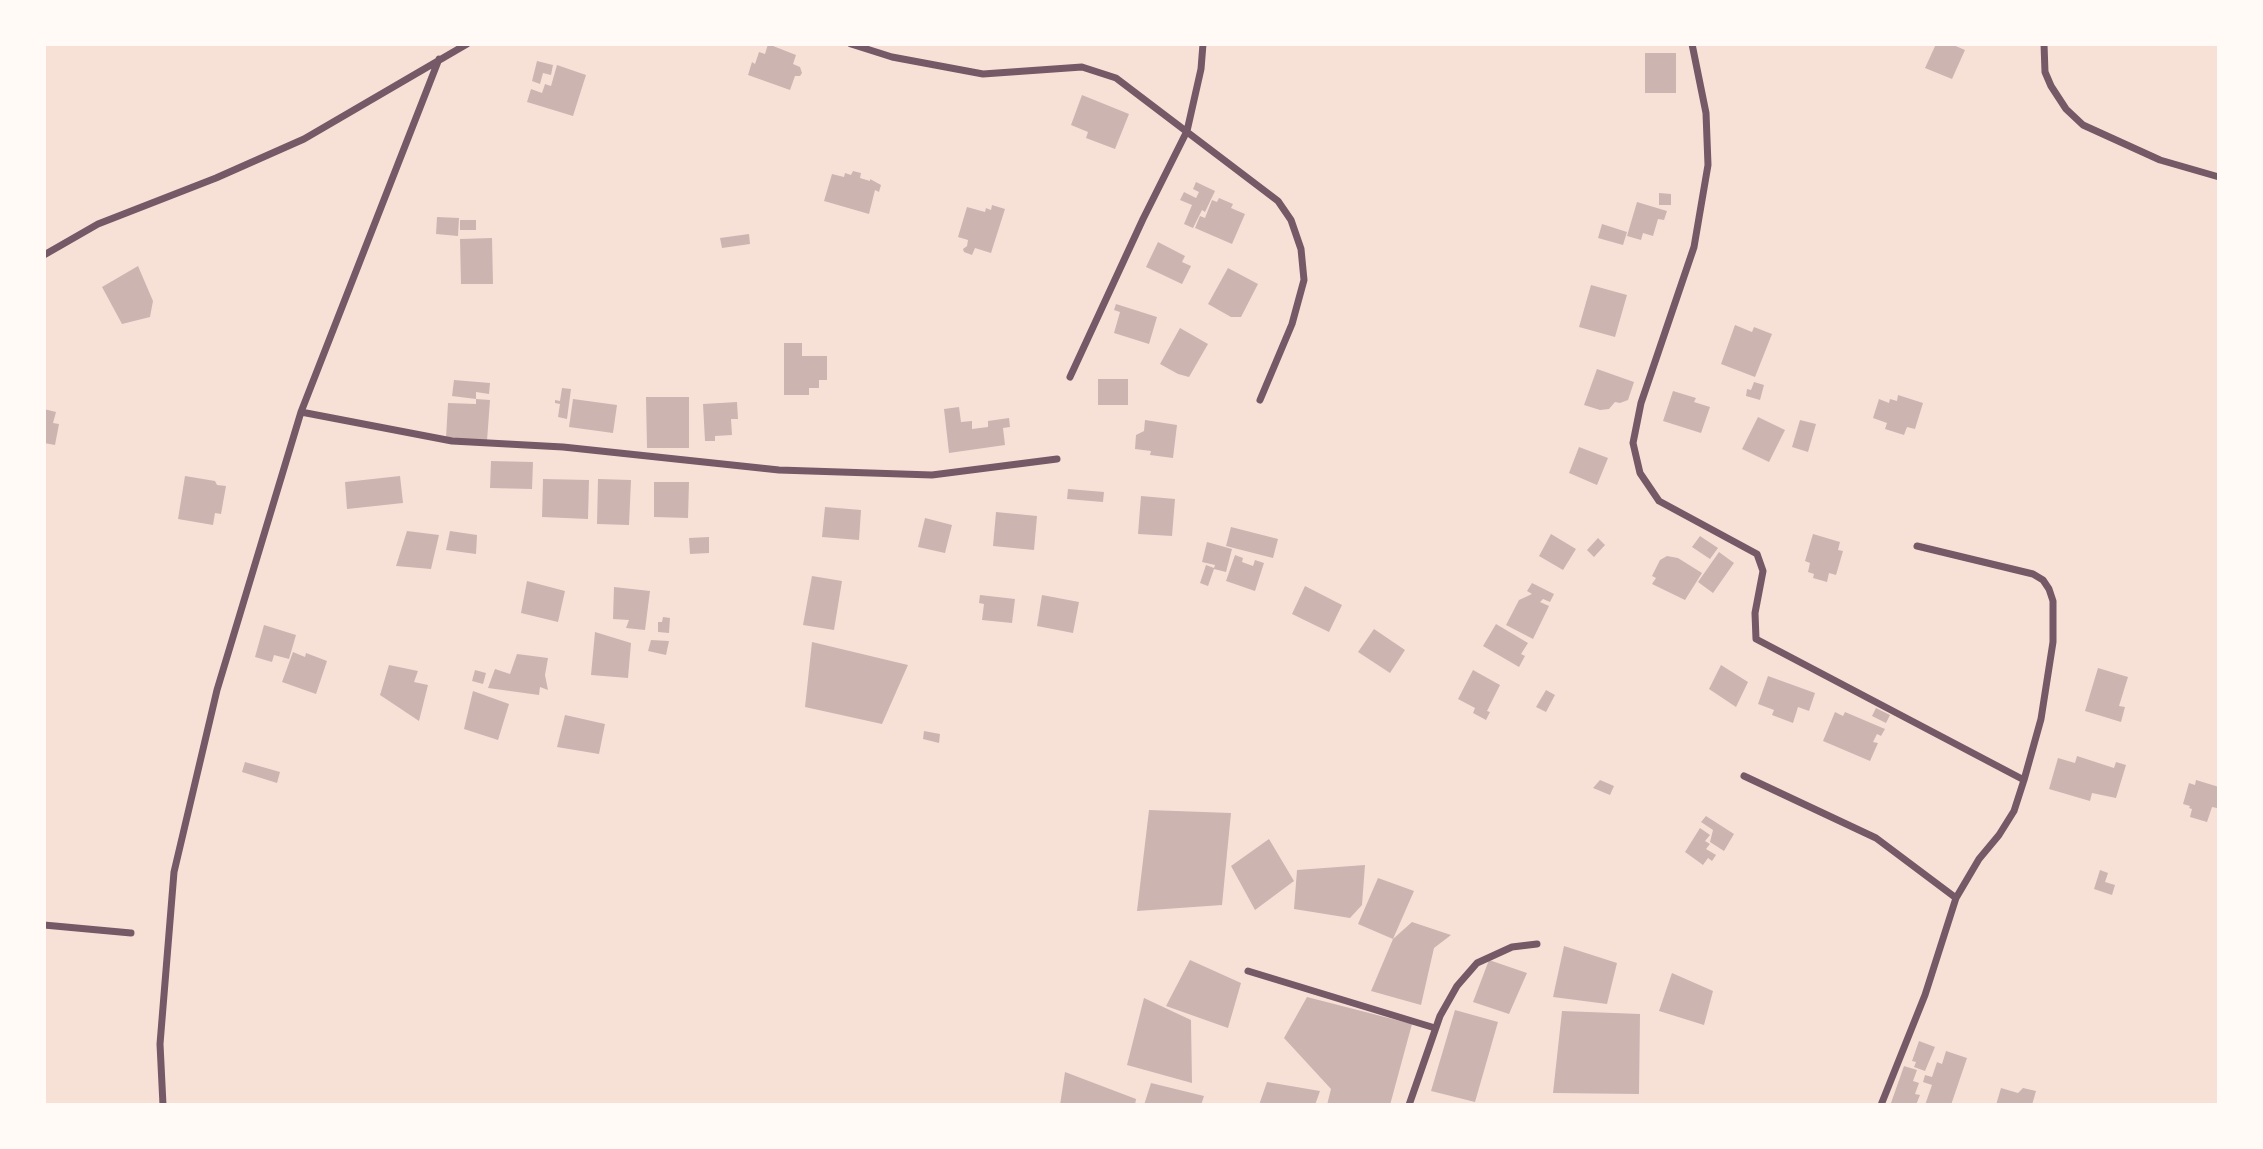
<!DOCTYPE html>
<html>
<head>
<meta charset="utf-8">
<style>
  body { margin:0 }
  #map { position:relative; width:2263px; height:1149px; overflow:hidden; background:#f7e1d7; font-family:"Noto Serif",serif }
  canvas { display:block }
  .frame { position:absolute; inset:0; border:46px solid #fffaf5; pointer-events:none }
</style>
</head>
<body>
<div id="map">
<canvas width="2263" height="1149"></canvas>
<div class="frame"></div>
</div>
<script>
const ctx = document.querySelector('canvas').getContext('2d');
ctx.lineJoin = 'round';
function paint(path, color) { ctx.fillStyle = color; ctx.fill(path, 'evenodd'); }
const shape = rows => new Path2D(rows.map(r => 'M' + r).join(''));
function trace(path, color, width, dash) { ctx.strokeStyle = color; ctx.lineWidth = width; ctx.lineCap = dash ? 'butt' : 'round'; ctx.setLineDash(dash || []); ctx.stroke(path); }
paint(shape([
  [768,44,796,55,793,64,800,67,802,73,800,76,795,76,790,90,748,75,752,62,755,64,759,52,765,54],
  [1936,44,1951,44,1965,50,1952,79,1925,68],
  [1645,53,1676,53,1676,93,1645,93],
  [537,61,553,65,551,75,543,73,540,84,532,81],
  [557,65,586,75,573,116,527,102,531,89,542,93,545,84,551,86],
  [1082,95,1129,114,1115,149,1086,138,1088,132,1071,125],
  [853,171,861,173,860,178,870,181,870,179,881,185,879,192,875,190,869,214,824,201,832,174,844,177,845,173,851,175],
  [1196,182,1215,191,1205,212,1202,210,1193,228,1184,224,1192,205,1180,200,1184,192,1196,198,1199,192,1193,189],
  [1659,193,1671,194,1671,205,1659,205],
  [1219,198,1233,204,1231,208,1245,214,1232,244,1195,228,1200,216,1205,218,1212,200,1217,202],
  [1637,202,1667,211,1664,220,1658,219,1653,236,1643,233,1641,240,1627,236],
  [992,205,1005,209,991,253,975,248,972,255,964,252,963,249,967,246,968,240,958,237,967,207,985,212,986,208,991,210],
  [437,217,459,218,458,236,436,234],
  [460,220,476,220,476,230,460,230],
  [1602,224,1627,232,1623,245,1598,238],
  [749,234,750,244,722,248,720,238],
  [492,238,493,284,461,284,460,239],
  [1158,242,1185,256,1182,262,1191,266,1182,284,1146,267],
  [138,266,153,301,150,317,122,324,102,287],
  [1228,268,1258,284,1241,317,1231,317,1208,304],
  [1591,285,1627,295,1615,337,1579,327],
  [1116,304,1157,317,1149,344,1114,333,1120,312,1114,310],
  [1735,325,1752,332,1754,327,1772,334,1755,377,1721,364],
  [1180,328,1208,344,1189,377,1178,374,1160,364],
  [784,343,802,343,802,356,827,356,827,380,819,380,819,388,809,388,809,395,784,395],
  [1597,369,1634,382,1628,400,1620,403,1615,402,1609,409,1600,410,1584,405],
  [1098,379,1128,379,1128,405,1098,405],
  [454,380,490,383,489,394,476,392,476,399,452,396],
  [1754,382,1764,385,1760,400,1746,396,1747,389,1751,390],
  [562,388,571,389,567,419,558,417,560,404,555,403,555,400,560,401],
  [1673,391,1696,398,1694,402,1710,407,1701,433,1663,421],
  [1898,395,1923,403,1915,429,1907,427,1904,435,1885,429,1887,423,1873,418,1879,399,1889,403,1890,399,1897,401],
  [646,397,689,397,689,448,647,448],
  [476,399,490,400,487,441,446,438,448,403,476,404],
  [573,399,617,405,613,433,569,427],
  [737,402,738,419,731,419,732,435,715,436,715,441,705,441,703,404],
  [959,407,961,422,972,421,972,429,988,427,988,421,1009,418,1010,427,1003,428,1005,445,949,453,944,409],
  [44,409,56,412,53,423,59,424,55,445,44,443],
  [1758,417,1785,430,1769,462,1742,449],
  [1145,420,1177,425,1173,458,1150,455,1151,451,1135,449,1136,435,1144,431],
  [1800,420,1816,424,1808,452,1792,447],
  [1579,447,1608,458,1597,485,1569,473],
  [491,461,533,462,532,489,490,488],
  [185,476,215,481,217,485,226,486,221,514,215,513,213,525,178,519],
  [400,476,403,503,347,509,345,482],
  [543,479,589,480,588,519,542,517],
  [598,479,631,480,629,525,597,524],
  [654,482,689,482,688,518,654,517],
  [1068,489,1104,492,1103,502,1067,499],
  [1141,496,1175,499,1172,536,1138,534],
  [825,507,861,510,859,540,822,537],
  [996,512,1037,516,1034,550,993,546],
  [925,518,952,525,945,553,918,547],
  [1231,527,1278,539,1273,558,1226,546],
  [407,531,439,535,431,569,396,566],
  [450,531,477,535,476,554,446,550],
  [1551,534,1576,549,1563,570,1539,556],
  [1813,534,1840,542,1838,550,1843,551,1836,575,1829,573,1827,582,1813,578,1814,574,1808,572,1810,563,1805,561],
  [1700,536,1718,548,1710,559,1692,547],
  [709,537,709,553,690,554,689,538],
  [1598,538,1605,545,1594,557,1587,550],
  [1207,542,1232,549,1226,572,1214,569,1208,586,1200,583,1206,565,1214,568,1215,565,1202,562],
  [1719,552,1734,563,1713,593,1698,582],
  [1235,555,1243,558,1242,562,1253,566,1255,560,1264,563,1255,591,1226,581],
  [1667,556,1678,558,1702,573,1685,600,1652,584,1656,578,1652,576,1660,560],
  [812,576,842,581,834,630,803,625],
  [527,581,565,591,558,622,521,613],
  [1532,583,1554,594,1550,602,1543,599,1540,602,1549,606,1533,639,1506,625,1519,600,1532,594,1527,591],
  [1305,586,1342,605,1329,632,1292,614],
  [614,587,650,591,645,630,626,628,629,620,613,619],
  [980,595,1015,599,1012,623,982,620,984,604,979,603],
  [1042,595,1079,602,1073,633,1037,626],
  [663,617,670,618,669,633,658,632,658,622,662,622],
  [1496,624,1528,643,1521,654,1525,656,1519,667,1483,646],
  [264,625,296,635,289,659,274,655,272,662,255,657],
  [1374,629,1405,650,1390,673,1358,652],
  [595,632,631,643,628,678,591,675],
  [651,640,669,641,666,655,648,651],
  [812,642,908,665,882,724,805,707],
  [293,652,305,657,306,653,327,661,316,694,282,682],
  [517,654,548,658,545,675,548,690,540,687,539,695,488,688,495,669,510,674],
  [389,665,418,671,414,682,428,685,419,721,380,695],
  [1721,665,1748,682,1736,707,1709,689],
  [2098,668,2128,677,2119,706,2125,707,2121,722,2085,711],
  [475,670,486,673,483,684,472,681],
  [1473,670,1500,685,1487,711,1490,712,1486,720,1473,713,1475,708,1458,699],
  [1768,676,1815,693,1809,711,1798,707,1793,723,1772,715,1774,710,1758,704],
  [1546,690,1555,695,1546,712,1536,707],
  [473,691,509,704,498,740,464,729],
  [1876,708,1890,715,1886,723,1872,716],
  [1835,712,1843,716,1845,712,1885,729,1881,736,1877,734,1873,742,1878,743,1870,761,1823,741],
  [565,715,605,724,599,754,557,747],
  [924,731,940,734,939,743,923,739],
  [2077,756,2114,768,2116,762,2126,765,2116,798,2092,793,2090,801,2049,789,2058,758,2075,763],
  [245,762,280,772,277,783,242,772],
  [1600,780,1614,786,1610,795,1593,788],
  [2196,780,2219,787,2217,808,2212,807,2207,822,2190,817,2192,809,2189,808,2190,806,2183,804,2189,783,2195,785],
  [1149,810,1231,813,1222,905,1137,911],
  [1706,816,1734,834,1724,851,1710,842,1713,830,1701,822],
  [1700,828,1710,835,1705,841,1710,844,1706,849,1716,855,1712,861,1708,858,1703,865,1685,852],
  [1269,839,1294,881,1255,910,1231,866],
  [1365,865,1362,905,1350,918,1294,909,1297,870],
  [2100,870,2108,873,2105,882,2115,885,2112,895,2094,889],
  [1378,878,1414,891,1393,939,1412,922,1451,935,1434,948,1421,1005,1371,991,1393,939,1358,924],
  [1564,946,1617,963,1607,1004,1553,997],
  [1190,960,1241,983,1228,1028,1166,1006],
  [1489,960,1527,973,1509,1014,1473,1002],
  [1672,973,1713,991,1704,1025,1659,1011],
  [1307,997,1412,1024,1390,1105,1327,1105,1331,1089,1284,1038],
  [1144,998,1191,1020,1192,1083,1127,1065],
  [1455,1010,1498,1022,1475,1102,1431,1091],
  [1562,1011,1640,1014,1639,1094,1553,1093],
  [1919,1041,1935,1047,1925,1071,1914,1067,1916,1062,1912,1061],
  [1946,1051,1967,1058,1951,1105,1925,1105,1932,1085,1923,1082,1925,1075,1932,1077,1937,1062,1942,1064],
  [1904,1066,1917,1070,1913,1081,1919,1083,1915,1094,1920,1095,1916,1105,1891,1103],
  [1065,1072,1136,1099,1135,1105,1060,1105],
  [1267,1082,1320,1091,1315,1105,1259,1105],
  [1151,1083,1204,1096,1201,1105,1144,1105],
  [2001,1088,2018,1093,2023,1088,2036,1091,2032,1105,2016,1103,2015,1105,1996,1105]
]), '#ccb4b1');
trace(shape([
  [851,44,892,57,983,74,1082,67,1116,78,1278,201,1291,220,1301,249,1304,280,1292,324,1260,400],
  [1692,44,1706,113,1708,165,1694,247,1641,403,1633,443,1640,473,1659,501,1757,554,1763,571,1755,613,1756,639,2024,780,2014,811,1999,835,1979,859,1956,898,1925,995,1881,1105],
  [2044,44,2045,72,2051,86,2066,109,2083,125,2160,160,2219,177],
  [44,255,98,224,216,178,304,139,467,44],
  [1070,377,1143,219,1187,131,1201,69,1203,44],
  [301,412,452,441,563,447,779,470,932,475,1057,459],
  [1917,546,2033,574,2043,580,2049,589,2053,601,2053,642,2041,719,2024,780],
  [1744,776,1876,838,1956,898],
  [44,925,131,933],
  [1248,971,1435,1028],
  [163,1105,160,1044,174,872,217,690,301,412,439,59],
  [1409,1105,1440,1016,1457,986,1477,963,1512,947,1537,944]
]), '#755966', 7);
</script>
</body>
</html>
